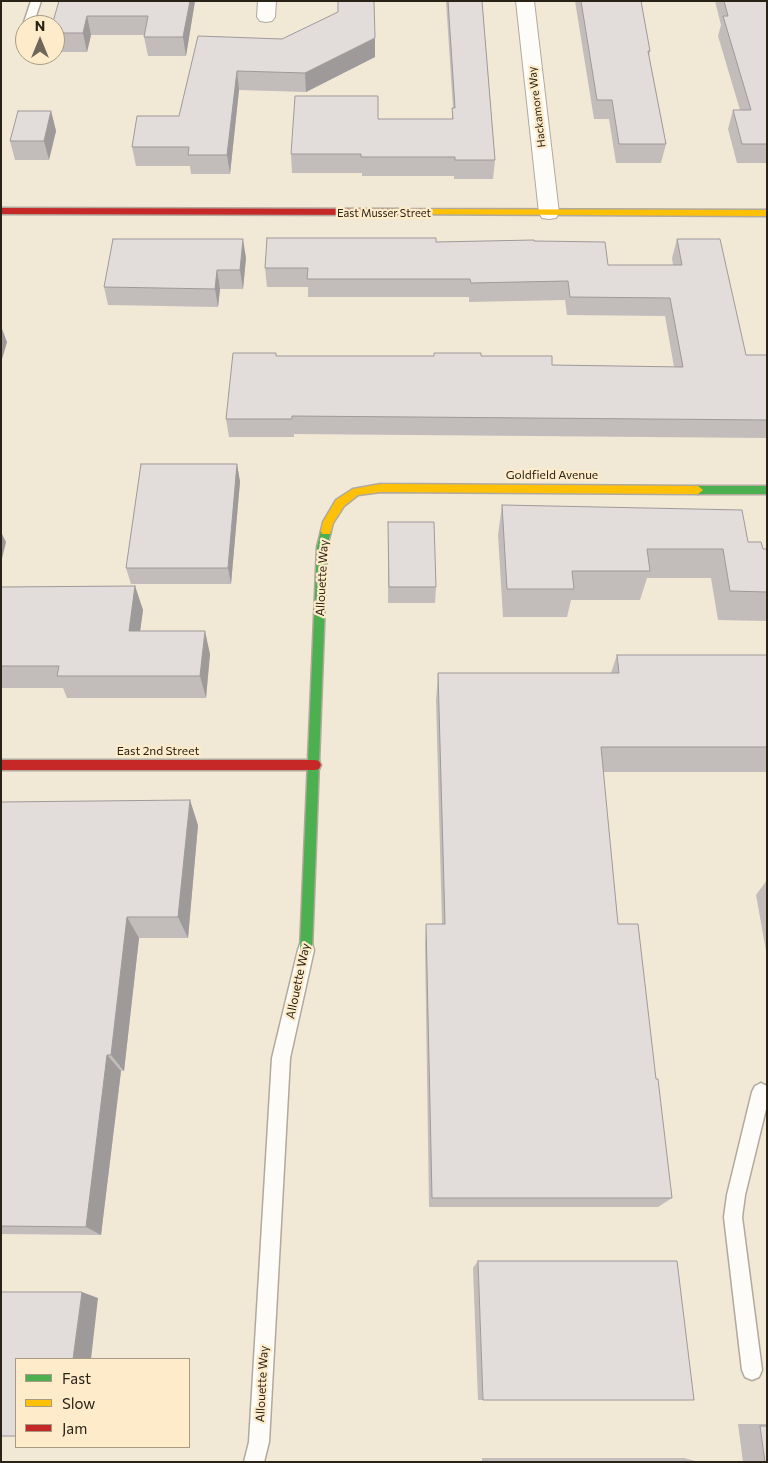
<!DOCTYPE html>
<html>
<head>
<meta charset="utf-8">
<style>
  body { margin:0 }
  #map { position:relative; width:768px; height:1463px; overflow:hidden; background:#f1e8d6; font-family:Commissioner,sans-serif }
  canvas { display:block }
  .frame { position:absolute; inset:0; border:2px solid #292216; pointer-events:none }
  .legend { position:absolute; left:15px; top:1358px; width:175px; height:90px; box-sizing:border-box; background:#fdebca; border:1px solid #a89b82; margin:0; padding:6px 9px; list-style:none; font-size:15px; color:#292216 }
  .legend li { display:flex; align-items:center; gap:10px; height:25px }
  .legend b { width:25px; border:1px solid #a89b82 }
  .north { position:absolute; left:15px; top:15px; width:50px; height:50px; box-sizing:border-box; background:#fdebca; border:1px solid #a89b82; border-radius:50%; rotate:0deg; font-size:14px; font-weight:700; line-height:20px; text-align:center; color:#292216 }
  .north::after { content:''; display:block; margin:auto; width:18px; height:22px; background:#6f6759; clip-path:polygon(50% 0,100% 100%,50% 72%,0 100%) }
</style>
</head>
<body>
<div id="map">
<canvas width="768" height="1463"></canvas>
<div class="frame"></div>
<ul class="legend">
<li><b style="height:6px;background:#4caf50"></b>Fast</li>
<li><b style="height:6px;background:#ffc107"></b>Slow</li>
<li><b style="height:6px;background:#c62828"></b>Jam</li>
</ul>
<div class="north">N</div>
</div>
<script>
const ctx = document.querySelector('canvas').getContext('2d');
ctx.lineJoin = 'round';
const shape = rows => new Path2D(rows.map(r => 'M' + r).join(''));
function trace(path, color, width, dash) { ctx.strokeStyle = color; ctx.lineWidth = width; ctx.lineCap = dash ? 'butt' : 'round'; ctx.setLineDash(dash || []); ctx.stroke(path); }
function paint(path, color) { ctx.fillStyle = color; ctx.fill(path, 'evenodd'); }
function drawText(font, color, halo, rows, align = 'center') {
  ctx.font = font + ' Commissioner,sans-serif'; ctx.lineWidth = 4.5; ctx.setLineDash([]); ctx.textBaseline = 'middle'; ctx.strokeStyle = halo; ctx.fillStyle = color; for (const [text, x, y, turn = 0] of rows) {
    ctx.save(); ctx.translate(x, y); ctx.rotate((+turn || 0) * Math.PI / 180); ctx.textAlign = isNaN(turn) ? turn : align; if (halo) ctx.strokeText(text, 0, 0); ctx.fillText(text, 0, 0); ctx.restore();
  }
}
const lane = shape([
  [31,1,41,1,33,25,25,25,25,27,23,25,31,1],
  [306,942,312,944,314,950,290,1058,269,1442,264,1462,244,1462,249,1442,272,1058,298,950,300,944,306,942],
  [761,1083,767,1086,767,1105,745,1195,742,1217,762,1370,759,1377,752,1380,745,1377,742,1370,724,1217,727,1195,752,1092,755,1086,761,1083]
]);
const street = shape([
  [258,1,276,1,275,17,272,21,266,22,260,21,257,17,258,1],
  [516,1,534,1,559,213,556,218,549,219,542,218,539,213,516,1]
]);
const fast = shape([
  [698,486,767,486,767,494,698,494,693,490,698,486],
  [326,527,331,531,327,547,312,950,310,954,306,956,302,954,300,950,317,547,321,531,326,527]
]);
const slow = shape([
  [397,209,767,210,767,216,394,214,394,210,397,209],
  [381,484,698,486,703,490,698,494,381,492,358,495,344,506,333,523,330,534,322,534,321,531,323,522,336,500,353,489,381,484]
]);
const jam = shape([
  [1,208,397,209,401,212,397,215,1,214,1,208],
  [1,760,315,760,319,761,321,765,319,769,315,770,1,770,1,760]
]);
trace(lane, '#b0a99c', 3);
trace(street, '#b0a99c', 2);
trace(fast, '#b0a99c', 3);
trace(slow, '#b0a99c', 3);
trace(jam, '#b0a99c', 3);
paint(lane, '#fdfcf9');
paint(street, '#fdfcf9');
paint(fast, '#4caf50');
paint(slow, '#ffc107');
paint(jam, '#c62828');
paint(shape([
  [59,1,195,1,186,56,148,56,144,37,145,35,91,35,87,52,55,52,55,25],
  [446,1,482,1,495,160,493,179,454,179,454,176,362,176,362,173,292,173,291,154,452,119,453,108],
  [575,1,641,1,650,51,649,56,666,144,661,163,616,163,609,119,594,119],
  [715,1,767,1,767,163,737,163,728,129,733,110,740,110,718,36,721,25],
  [198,36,375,57,306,92,239,90,230,174,191,174,190,166,136,166,132,147,179,116],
  [51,111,56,131,49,160,15,160,10,141],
  [677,239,746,355,767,355,767,438,294,434,294,437,229,437,226,419,276,353,276,356,481,356,552,365,674,367,665,316,567,315,565,300,469,302,469,297,308,297,308,287,267,287,265,268,436,242,534,241,608,265,673,265,672,258],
  [246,258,243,289,220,289,218,307,108,305,104,287],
  [237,464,240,482,231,584,131,584,126,568],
  [502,505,748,542,763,549,767,549,767,621,718,620,711,578,647,578,640,600,571,600,567,617,503,617,498,535],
  [388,522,436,587,435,603,388,603],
  [135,586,143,610,140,631,210,654,206,698,67,698,63,688,1,688,1,587],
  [617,655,767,655,767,772,603,772,618,924,656,1079,672,1198,658,1207,429,1207,425,944,426,924,442,924,436,700,438,673,611,673],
  [1,802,198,825,188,938,139,938,124,1071,121,1071,101,1235,1,1234],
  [767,880,767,956,756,895],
  [478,1261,483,1400,478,1400,473,1268],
  [738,1424,767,1424,767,1462,743,1462],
  [482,1458,684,1458,699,1462,482,1462]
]), '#c2bdbb');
paint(shape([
  [190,1,195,1,186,56,183,37],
  [87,16,91,35,87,52,83,33],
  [375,38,375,57,306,92,305,73],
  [237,71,239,90,230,174,227,155],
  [51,111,56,131,49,160,44,141],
  [243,239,246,258,243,289,240,270],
  [217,270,220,289,218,307,215,289],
  [1,326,7,342,1,363],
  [237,464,240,482,231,584,228,568],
  [1,532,6,542,1,563],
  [135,586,143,610,137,654,129,631],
  [205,631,210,654,206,698,200,676],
  [190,800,198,825,188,938,178,917],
  [127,917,139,938,124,1071,111,1055],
  [107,1055,121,1071,101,1235,86,1227],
  [82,1292,98,1298,91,1359,73,1359]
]), '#9e9a99');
const building = shape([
  [59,1,190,1,183,37,144,37,148,16,87,16,83,33,55,33,55,25,52,25,59,1],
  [338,1,374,1,375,38,305,73,237,71,227,155,188,155,189,147,132,147,137,116,179,116,198,36,282,39,338,12,338,1],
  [448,1,482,1,495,160,455,160,455,157,361,157,361,154,291,154,295,96,378,96,378,119,453,119,452,108,455,108,448,1],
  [581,1,641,1,650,51,648,51,666,144,619,144,612,100,597,100,581,1],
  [724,1,767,1,767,144,742,144,733,110,751,110,723,16,728,16,724,1],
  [18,111,51,111,44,141,10,141,18,111],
  [267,238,436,238,436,242,534,240,534,241,605,242,608,265,682,265,677,239,720,239,746,355,767,355,767,420,292,416,292,419,226,419,233,353,276,353,276,356,434,356,434,353,481,353,481,356,552,356,552,365,683,367,670,298,570,297,568,281,471,283,470,279,307,279,308,268,265,268,267,238],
  [113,239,243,239,240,270,217,270,215,289,104,287,113,239],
  [141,464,237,464,228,568,126,568,141,464],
  [502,505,742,510,748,542,761,542,763,549,767,549,767,592,730,591,723,549,647,549,650,571,572,571,574,589,507,589,502,505],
  [388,522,434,522,436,587,389,587,388,522],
  [135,586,129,631,205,631,200,676,57,676,59,666,1,666,1,587,135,586],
  [617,655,767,655,767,747,601,747,618,924,638,924,656,1079,658,1079,672,1198,432,1198,426,924,445,924,438,673,619,673,617,655],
  [190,800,178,917,127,917,111,1055,107,1055,86,1227,1,1226,1,802,190,800],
  [478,1261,677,1261,694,1400,483,1400,478,1261],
  [1,1292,82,1292,73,1359,16,1359,16,1436,1,1436,1,1292],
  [760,1426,767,1426,767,1462,765,1462,760,1426]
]);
paint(building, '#e2dcda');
trace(building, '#9e9a99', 1);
drawText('11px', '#292216', '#fdebca', [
  ["Hackamore Way",537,107,-97],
  ["East Musser Street",384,213]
]);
drawText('12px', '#292216', '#fdebca', [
  ["Goldfield Avenue",552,475],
  ["Allouette Way",322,578,-87],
  ["East 2nd Street",158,751],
  ["Allouette Way",298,981,-78],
  ["Allouette Way",262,1384,-87]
]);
</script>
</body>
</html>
